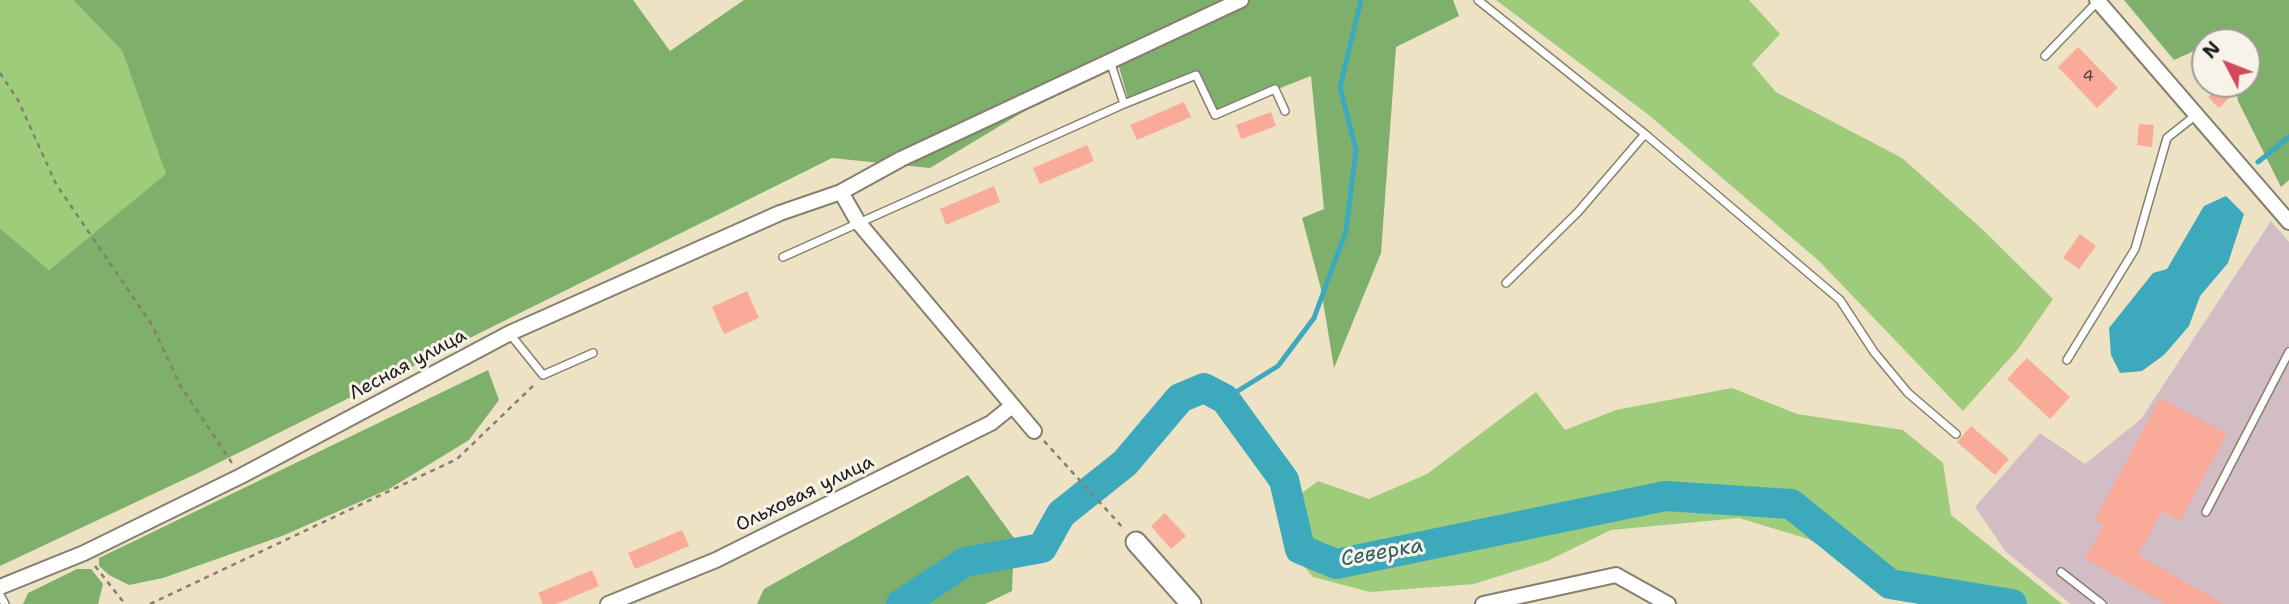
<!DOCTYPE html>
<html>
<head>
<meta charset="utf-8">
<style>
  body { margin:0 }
  #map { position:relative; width:2289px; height:604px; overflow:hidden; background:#eee2c4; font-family:"Shantell Sans",sans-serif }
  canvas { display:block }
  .north { position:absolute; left:2191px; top:28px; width:70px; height:70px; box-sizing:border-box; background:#f7f3e8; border:2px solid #9f9d96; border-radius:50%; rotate:312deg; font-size:19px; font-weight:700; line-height:28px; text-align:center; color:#1c1c1c }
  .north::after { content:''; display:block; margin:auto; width:24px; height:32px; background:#d1495b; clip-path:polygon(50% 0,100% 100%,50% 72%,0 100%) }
</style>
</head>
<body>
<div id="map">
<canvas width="2289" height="604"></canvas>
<div class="north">N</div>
</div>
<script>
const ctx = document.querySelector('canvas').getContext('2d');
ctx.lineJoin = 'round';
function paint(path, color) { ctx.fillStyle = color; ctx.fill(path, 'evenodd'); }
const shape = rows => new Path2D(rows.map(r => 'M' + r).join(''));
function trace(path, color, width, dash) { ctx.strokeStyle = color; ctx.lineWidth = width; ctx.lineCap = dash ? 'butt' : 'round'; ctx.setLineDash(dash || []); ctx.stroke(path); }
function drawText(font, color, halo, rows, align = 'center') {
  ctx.font = font + ' "Shantell Sans",sans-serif'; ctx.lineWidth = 6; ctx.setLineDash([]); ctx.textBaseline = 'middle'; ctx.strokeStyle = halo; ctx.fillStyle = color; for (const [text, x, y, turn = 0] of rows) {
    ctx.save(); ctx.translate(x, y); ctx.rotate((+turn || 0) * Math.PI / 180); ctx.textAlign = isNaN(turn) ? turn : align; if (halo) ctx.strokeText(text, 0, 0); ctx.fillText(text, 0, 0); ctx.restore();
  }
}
paint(shape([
  [2271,221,2289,242,2289,604,2071,604,2006,552,1975,507,2040,433,2085,464,2141,419]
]), '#d2bdc5');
paint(shape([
  [0,0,73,0,122,49,167,174,49,270,0,228],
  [1496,0,1749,0,1780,34,1752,64,1776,92,1902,158,1982,229,2053,299,2018,349,1963,411,1819,261,1650,116],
  [1732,388,1797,414,1903,430,1943,463,1951,515,2062,604,1922,604,1808,539,1739,518,1611,530,1547,561,1474,584,1370,592,1313,577,1287,546,1279,510,1318,481,1369,499,1427,474,1536,392,1565,430,1616,410]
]), '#9ecc7b');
paint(shape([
  [73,0,633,0,670,51,744,0,1453,0,1459,16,1396,47,1381,253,1334,368,1321,289,1302,218,1324,209,1311,76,1218,112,1198,71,1128,99,1116,56,930,168,832,158,200,472,0,566,0,228,49,270,166,174,122,50],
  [2124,0,2289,0,2289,180,2281,187,2238,101,2235,84,2247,84,2247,42,2226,42,2225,38,2205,42,2205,46,2174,60],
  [488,370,499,400,469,440,389,489,282,536,163,578,129,585,109,575,99,566,99,558],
  [968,475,1014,538,1012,591,985,604,757,604,764,589],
  [77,569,91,569,103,584,98,604,23,604,28,593]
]), '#7eb06b');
paint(shape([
  [2226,196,2244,214,2228,263,2200,296,2189,326,2164,355,2142,371,2120,373,2111,355,2109,328,2153,273,2167,269,2204,206]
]), '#3da9bd');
trace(shape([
  [2258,162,2289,137],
  [1225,399,1278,366,1314,318,1346,231,1356,150,1340,87,1361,0]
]), '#3da9bd', 5);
trace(shape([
  [901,604,965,562,1042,548,1061,514,1125,463,1180,398,1204,388,1225,399,1284,480,1300,549,1336,564,1665,496,1791,504,1890,584,2012,604]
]), '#3da9bd', 30);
paint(shape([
  [2078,47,2118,88,2097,108,2058,67],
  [2221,84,2243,84,2219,108,2208,97],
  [1184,102,1191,117,1137,140,1130,125],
  [1271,112,1276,126,1241,139,1236,125],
  [2139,124,2154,125,2152,147,2137,145],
  [1087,145,1094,161,1040,184,1033,168],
  [994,186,1000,202,946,225,940,209],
  [2080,234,2096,246,2079,269,2063,258],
  [747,291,759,318,724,334,712,307],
  [2027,358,2070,397,2050,419,2007,379],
  [2160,398,2227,434,2180,521,2162,511,2138,555,2224,604,2165,604,2085,558,2104,525,2095,520],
  [1971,426,2009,459,1995,475,1957,442],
  [1165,513,1186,536,1171,549,1151,526],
  [682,530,689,546,635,569,628,553],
  [592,570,599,586,556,604,543,604,538,593]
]), '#faaa98');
const service = shape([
  [1478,0,1645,134,1840,300,1874,352,1908,393,1956,434],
  [2045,56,2098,1],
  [1110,61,1124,104],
  [783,257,1124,104,1196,75,1215,115,1275,89,1285,111],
  [1506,283,1578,212,1645,134],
  [510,334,543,375,593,353],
  [2067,360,2135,249,2167,138,2196,115],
  [2206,512,2289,352],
  [2061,572,2102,604],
  [0,595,5,604]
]);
const minor = shape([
  [2097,0,2289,222],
  [841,192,858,222,1034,431],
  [0,587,84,553,241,476,510,333,780,213,841,192,901,159,1241,0],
  [608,604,716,560,991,423,1012,406],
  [1483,604,1616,575,1668,604]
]);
const tertiary = shape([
  [1136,542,1191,604]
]);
trace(service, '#857f70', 10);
trace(minor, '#857f70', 18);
trace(tertiary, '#857f70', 23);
trace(shape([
  [0,73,18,100,56,184,152,325,180,385,232,463],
  [1044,441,1124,529],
  [95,566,125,604],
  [150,604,457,459,536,383]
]), '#857f70', 2.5, [5, 5]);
trace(service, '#fff', 7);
trace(minor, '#fff', 14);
trace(tertiary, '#fff', 19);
drawText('16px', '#54403b', null, [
  ["4",2088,77]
]);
drawText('19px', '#1c1c1c', '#f7f3e8', [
  ["Лесная улица",408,365,-28],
  ["Ольховая улица",805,494,-26]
]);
drawText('italic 21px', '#2b5b64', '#f7f3e8', [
  ["Северка",1382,553,-10]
]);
</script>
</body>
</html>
